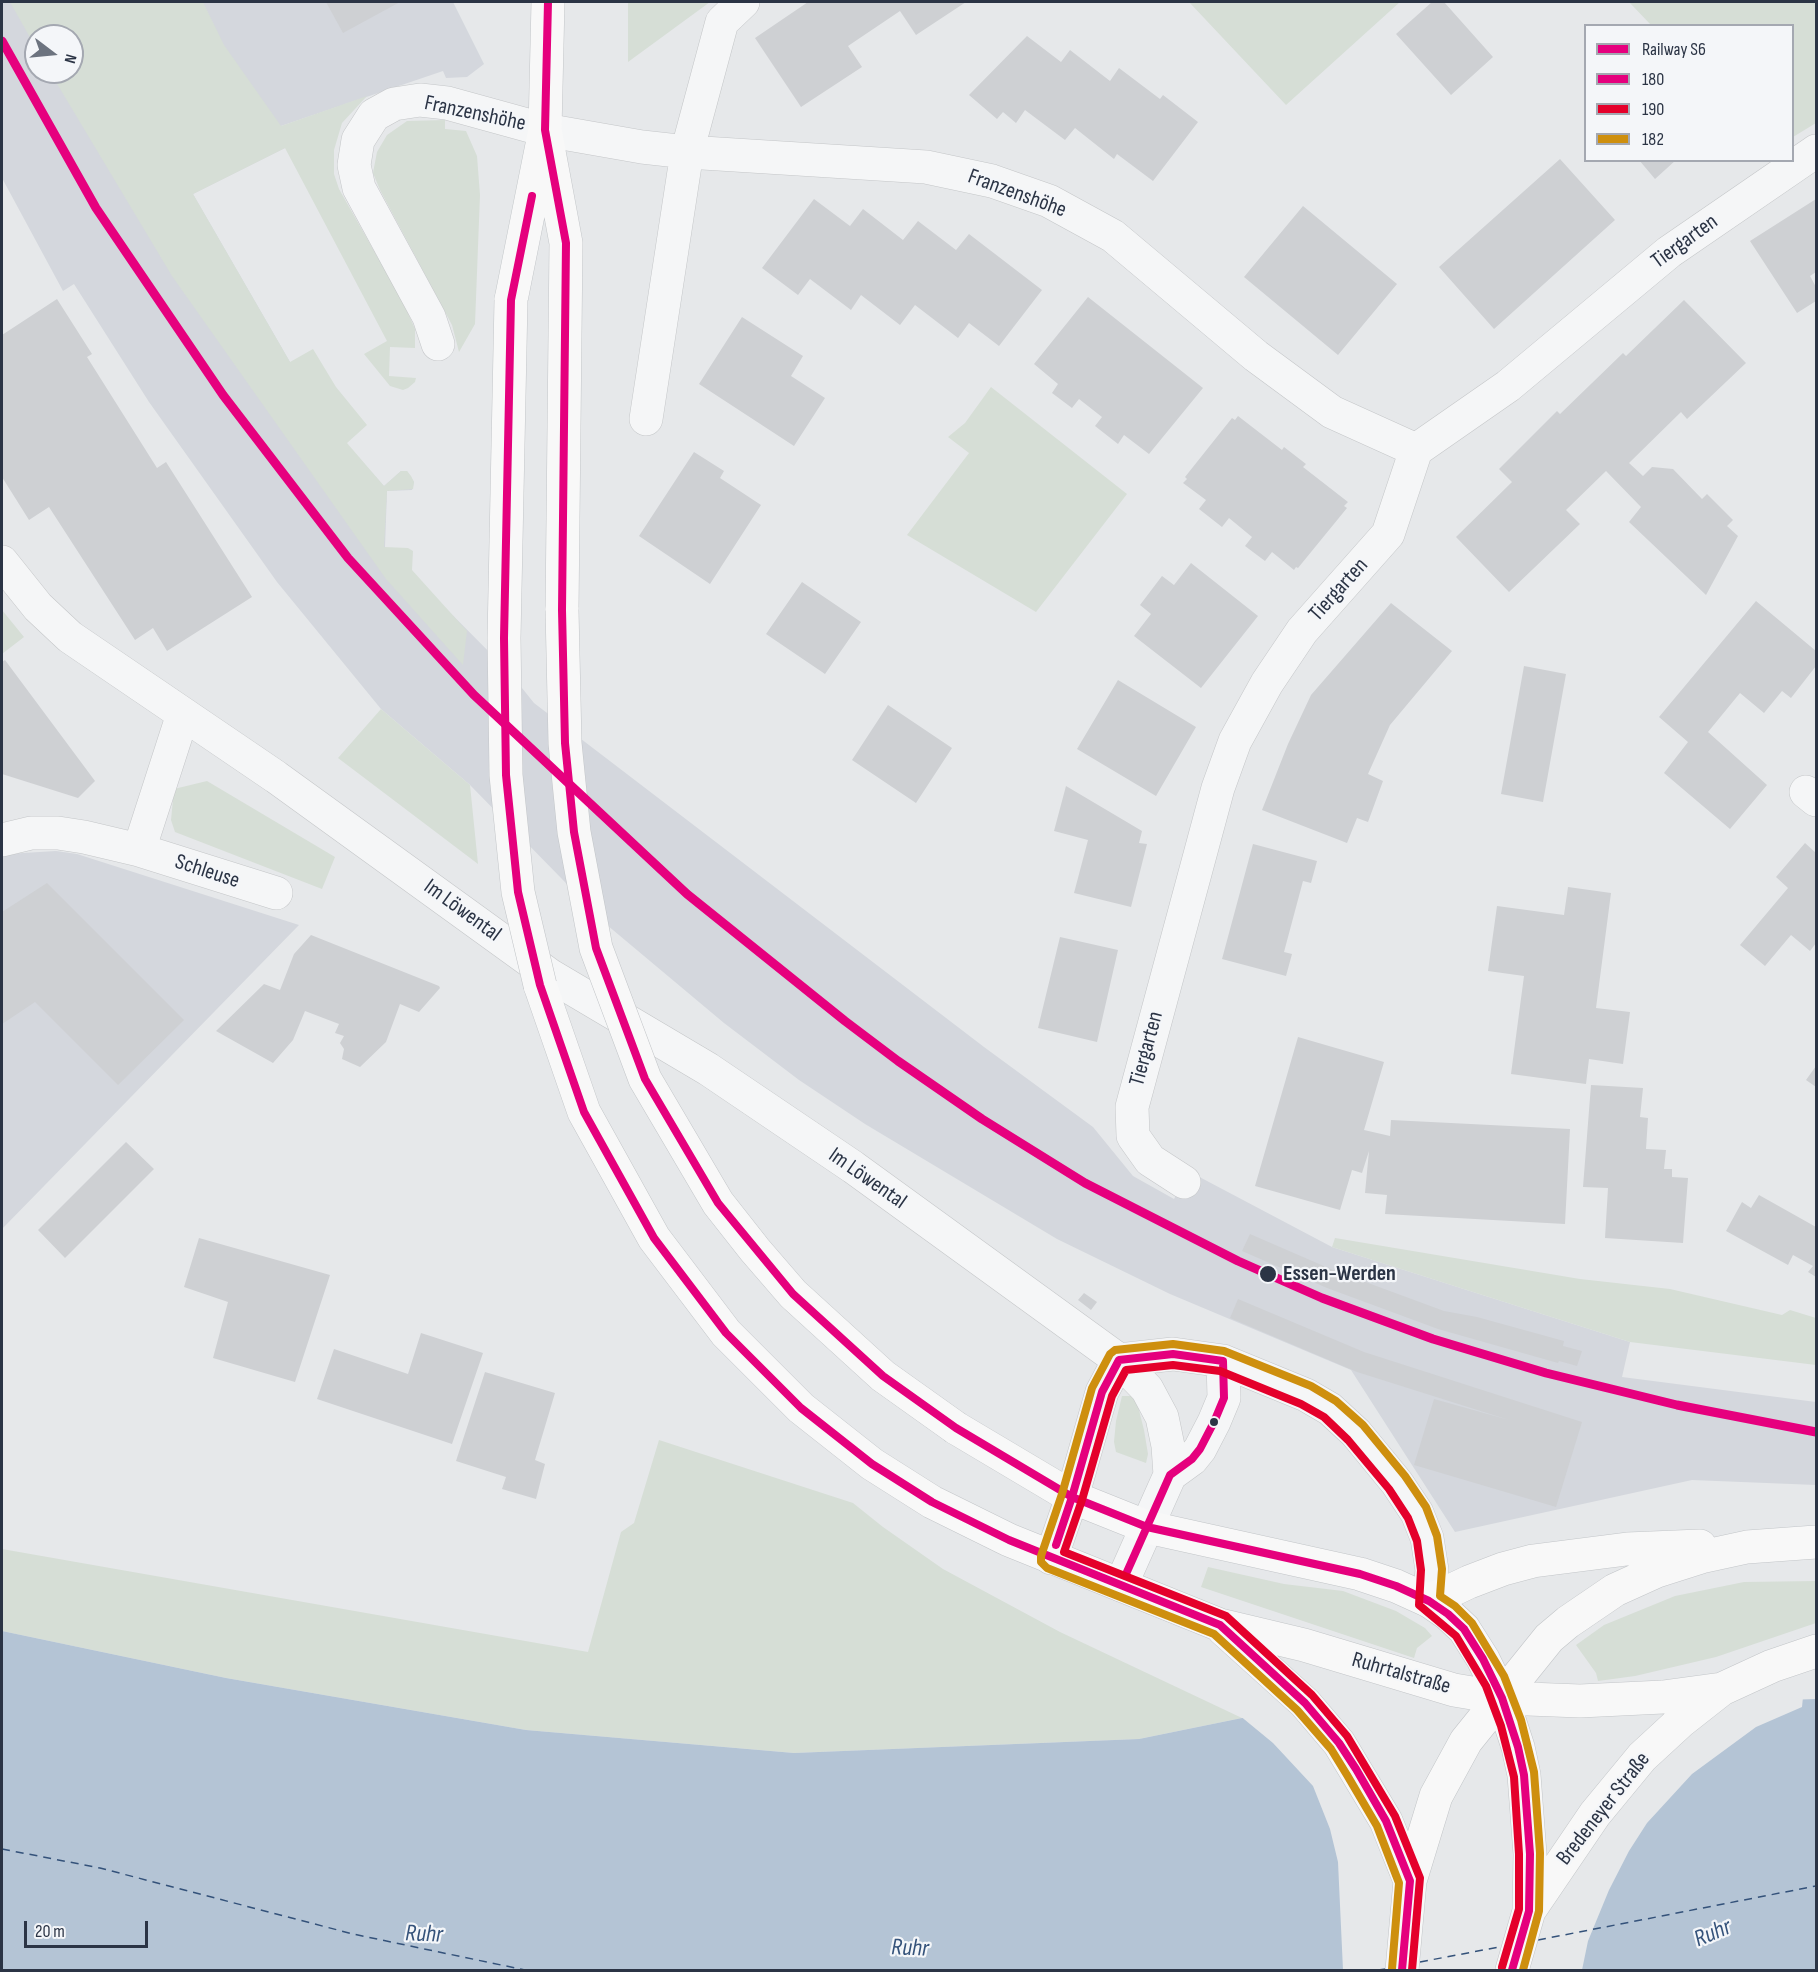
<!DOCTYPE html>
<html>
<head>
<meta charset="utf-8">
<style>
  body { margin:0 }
  #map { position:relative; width:1818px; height:1972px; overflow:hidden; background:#e6e8ea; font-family:"Sofia Sans Condensed",sans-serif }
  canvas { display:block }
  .frame { position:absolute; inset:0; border:3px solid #2b3445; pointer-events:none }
  .legend { position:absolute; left:1584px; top:24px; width:210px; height:138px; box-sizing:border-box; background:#f4f6f9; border:2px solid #a4a8b1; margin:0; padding:8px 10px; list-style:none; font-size:18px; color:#2b3445 }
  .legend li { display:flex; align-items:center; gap:12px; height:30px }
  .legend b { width:30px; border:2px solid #a4a8b1 }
  .north { position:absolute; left:24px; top:24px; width:60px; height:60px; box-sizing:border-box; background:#f4f6f9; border:2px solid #a4a8b1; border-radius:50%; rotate:106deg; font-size:16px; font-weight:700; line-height:24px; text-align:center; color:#2b3445 }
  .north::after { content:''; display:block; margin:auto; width:21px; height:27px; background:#6c737f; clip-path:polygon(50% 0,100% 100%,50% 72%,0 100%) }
  .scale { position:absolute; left:24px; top:1921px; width:124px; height:27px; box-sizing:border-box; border:3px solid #2b3445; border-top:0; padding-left:8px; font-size:18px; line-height:21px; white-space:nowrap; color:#2b3445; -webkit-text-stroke:4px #f4f6f9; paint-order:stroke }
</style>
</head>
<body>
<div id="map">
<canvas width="1818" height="1972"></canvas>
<div class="frame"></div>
<ul class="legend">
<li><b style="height:8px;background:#e6007e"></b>Railway S6</li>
<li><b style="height:8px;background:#e5007d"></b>180</li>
<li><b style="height:8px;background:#e4002b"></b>190</li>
<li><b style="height:8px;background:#ce8f0e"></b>182</li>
</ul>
<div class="north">N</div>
<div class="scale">20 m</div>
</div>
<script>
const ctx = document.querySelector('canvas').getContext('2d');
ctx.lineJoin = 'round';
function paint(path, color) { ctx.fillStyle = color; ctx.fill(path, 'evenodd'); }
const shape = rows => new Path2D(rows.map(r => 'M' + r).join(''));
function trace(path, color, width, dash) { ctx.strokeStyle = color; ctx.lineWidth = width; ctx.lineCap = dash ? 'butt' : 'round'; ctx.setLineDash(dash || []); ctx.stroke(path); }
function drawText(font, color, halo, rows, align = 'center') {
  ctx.font = font + ' "Sofia Sans Condensed",sans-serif'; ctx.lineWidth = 4.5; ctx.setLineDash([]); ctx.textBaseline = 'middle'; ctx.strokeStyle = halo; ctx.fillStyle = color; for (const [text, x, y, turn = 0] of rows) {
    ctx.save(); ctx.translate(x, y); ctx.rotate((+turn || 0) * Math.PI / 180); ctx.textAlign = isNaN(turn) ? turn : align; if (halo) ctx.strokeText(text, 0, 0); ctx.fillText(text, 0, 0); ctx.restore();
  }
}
paint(shape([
  [2,2,453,2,484,64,467,77,446,78,443,71,281,126,285,148,193,194,290,362,346,443,384,486,401,471,407,471,414,482,412,490,387,491,385,547,510,673,534,703,984,1047,1093,1127,1133,1176,1174,1199,1190,1172,1332,1247,1630,1342,1622,1377,1816,1402,1816,1485,1692,1480,1455,1532,1351,1370,1170,1294,1057,1239,865,1124,799,1080,724,1023,607,925,470,785,381,709,277,582,149,402,74,284,63,291,2,178],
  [36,36,72,36,72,72,36,72],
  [56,851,77,854,299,925,2,1229,2,856,7,854]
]), '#d4d7dd');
paint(shape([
  [10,2,203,2,224,45,281,126,367,96,342,123,334,150,334,174,339,189,404,304,415,329,415,348,390,347,389,376,416,378,415,382,408,388,403,390,390,386,364,354,387,341,285,148,193,194,290,362,313,349,336,387,367,425,347,443,384,486,401,471,407,471,411,476,414,482,413,489,387,491,384,547,408,548,413,551,412,570,467,631,463,665,386,579,172,276,50,72,72,72,72,36,36,36,36,48],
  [628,2,710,2,628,62],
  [1189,2,1400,2,1286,105],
  [1629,2,1816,2,1816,123,1793,137,1792,26,1651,25],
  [445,120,445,129,466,131,477,156,480,195,475,324,459,352,452,325,380,190,373,173,377,152,387,135,407,121],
  [991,387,1127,494,1036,612,907,535,969,453,948,437,965,423],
  [2,610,24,637,2,654],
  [381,709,470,785,478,864,338,758],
  [207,781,335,857,322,889,175,832,171,820,174,789],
  [1335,1238,1580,1279,1670,1289,1782,1315,1790,1310,1816,1318,1816,1365,1630,1342,1332,1247],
  [1122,1396,1133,1396,1138,1406,1144,1430,1148,1454,1146,1463,1116,1452,1114,1442,1116,1421],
  [659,1440,853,1503,883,1527,943,1569,1060,1632,1242,1718,1139,1739,794,1753,526,1730,226,1678,2,1631,2,1549,588,1652,621,1532,634,1523],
  [1208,1567,1284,1584,1343,1591,1396,1611,1425,1628,1432,1636,1417,1648,1414,1658,1201,1587],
  [1816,1581,1816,1623,1716,1657,1635,1676,1598,1681,1596,1673,1576,1645,1604,1625,1675,1596,1744,1582]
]), '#d6ded6');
paint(shape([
  [2,1631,226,1678,526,1730,794,1753,1139,1739,1242,1718,1816,1699,1816,1970,2,1970]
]), '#b4c4d5');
paint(shape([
  [1803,1697,1802,1707,1756,1727,1692,1774,1647,1823,1629,1851,1609,1890,1588,1941,1582,1970,1343,1970,1338,1862,1330,1829,1313,1786,1273,1743,1239,1715]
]), '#e6e8ea');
trace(shape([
  [2,1849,100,1868,353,1934,525,1970],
  [1538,1940,1816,1886],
  [1420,1962,1504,1946],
  [1378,1970,1386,1969]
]), '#34527a', 1.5, [8, 6]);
paint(shape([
  [326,2,400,2,343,33],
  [808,2,966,2,916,35,900,11,848,46,862,67,801,107,755,38],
  [1432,2,1444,2,1493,57,1451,95,1396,34],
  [1027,36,1061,62,1070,50,1110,81,1119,68,1160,99,1163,95,1198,122,1153,181,1117,154,1114,159,1075,128,1065,140,1025,110,1016,123,1003,112,997,119,969,95],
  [1560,159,1615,220,1494,329,1439,267],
  [1639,160,1676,160,1655,179],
  [814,199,850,226,863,209,903,240,918,221,956,250,969,234,1042,290,999,346,969,323,958,338,915,305,900,325,861,295,851,310,810,279,798,295,762,268],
  [1816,199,1816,272,1810,276,1816,287,1816,301,1797,313,1750,241],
  [1303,206,1397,284,1338,355,1244,277],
  [1088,297,1203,388,1149,454,1124,435,1118,444,1095,426,1102,417,1079,399,1072,408,1052,393,1058,384,1034,364],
  [57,299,92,354,87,357,157,468,166,462,252,597,167,651,153,628,135,640,49,507,29,520,2,477,2,335],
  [1684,300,1746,363,1687,419,1681,412,1629,463,1643,476,1652,467,1673,469,1702,499,1707,494,1733,520,1727,526,1738,536,1706,595,1629,522,1641,507,1606,471,1566,510,1580,524,1509,592,1456,537,1512,482,1499,469,1557,411,1560,414,1623,353,1626,356],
  [742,317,803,356,791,376,825,398,794,446,699,384],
  [1238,416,1282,450,1284,447,1306,464,1303,467,1348,502,1344,506,1347,508,1298,568,1296,567,1294,570,1272,552,1265,561,1245,546,1252,537,1229,518,1222,527,1199,509,1206,500,1183,483,1187,479,1185,477,1232,418,1235,420],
  [694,452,724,471,720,478,761,505,710,584,639,536],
  [1191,563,1258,616,1201,688,1134,636,1151,614,1140,605,1162,576,1174,585],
  [802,582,861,622,825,674,766,634],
  [1756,601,1816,651,1816,666,1791,698,1782,691,1764,713,1740,693,1708,732,1767,785,1730,829,1664,773,1688,742,1659,717],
  [1391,603,1452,651,1390,725,1368,774,1383,781,1368,822,1357,818,1347,843,1262,810,1288,744,1311,695],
  [5,660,95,781,78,798,2,774,2,662],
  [1524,666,1566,674,1543,802,1501,794],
  [1118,680,1196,727,1156,796,1077,749],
  [888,705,952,748,916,803,852,760],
  [1066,786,1142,831,1139,843,1147,844,1131,907,1074,893,1088,840,1054,831],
  [1805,843,1816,853,1816,943,1810,951,1791,935,1765,966,1740,945,1788,888,1776,877],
  [1253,844,1317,861,1311,883,1303,881,1284,952,1292,954,1286,976,1222,959],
  [47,883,184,1020,118,1085,35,1002,2,1024,2,912],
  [1568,887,1611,893,1596,1008,1630,1012,1623,1064,1589,1059,1586,1084,1511,1074,1524,976,1488,971,1497,906,1564,915],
  [311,935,439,986,440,988,419,1012,400,1004,386,1042,360,1067,342,1059,344,1049,340,1043,344,1036,335,1033,339,1024,305,1011,293,1040,273,1063,216,1031,264,984,280,990,294,954],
  [1060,937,1118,950,1097,1042,1038,1028],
  [1298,1037,1384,1062,1364,1130,1390,1136,1391,1120,1570,1129,1565,1224,1385,1214,1387,1195,1365,1193,1369,1151,1362,1173,1352,1170,1340,1210,1255,1186],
  [1816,1066,1816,1087,1806,1080],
  [1591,1085,1643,1088,1640,1117,1648,1118,1646,1149,1666,1150,1664,1169,1672,1169,1672,1177,1688,1178,1683,1243,1605,1238,1608,1188,1583,1187],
  [126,1142,154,1169,65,1258,38,1230],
  [1759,1195,1816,1227,1816,1277,1808,1272,1813,1266,1793,1255,1788,1265,1726,1231,1742,1202,1751,1208],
  [1250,1234,1333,1270,1444,1311,1477,1317,1564,1341,1563,1346,1582,1351,1577,1366,1559,1361,1558,1363,1438,1329,1327,1288,1242,1251],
  [199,1238,330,1275,295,1382,213,1358,228,1302,184,1287],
  [1084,1293,1097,1302,1091,1310,1078,1300],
  [1238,1299,1364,1352,1582,1422,1556,1507,1414,1465,1434,1399,1509,1420,1357,1372,1230,1318],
  [421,1333,483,1353,452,1444,317,1399,334,1349,408,1374],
  [485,1372,555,1393,535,1460,545,1464,536,1499,502,1489,506,1477,456,1461]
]), '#ced0d3');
const minor = shape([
  [438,344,429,317,359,188,354,165,358,140,374,115,394,104,420,100,447,103,545,130,642,147,687,152,926,167,992,181,1049,201,1113,236,1256,356,1332,412,1416,450],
  [646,419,687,152,722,22,743,2],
  [2,562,38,607,70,637,276,777,551,976,708,1069,853,1167,1119,1360,1147,1389,1162,1417,1168,1446,1170,1475,1121,1585],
  [1806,792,1816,800],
  [2,840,31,833,58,833,84,837,139,850,276,893],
  [139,850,183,714],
  [1184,1182,1150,1160,1133,1136,1132,1107,1218,788,1235,741,1267,683,1302,631,1388,534,1416,450,1508,386,1669,252,1816,151],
  [1119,1360,1173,1354,1223,1361,1306,1395,1330,1409,1356,1433,1397,1483,1417,1513,1427,1538,1432,1570,1429,1601],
  [1170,1475,1192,1459,1200,1449,1214,1422,1224,1398,1223,1361],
  [1051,1558,1072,1497,1102,1392,1119,1360]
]);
const major = shape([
  [545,130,566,243,562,610],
  [511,300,545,130,548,2],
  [540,985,584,1112,654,1238,726,1333,801,1408,872,1464,932,1502,1009,1540,1220,1625,1304,1645,1454,1690,1502,1698,1580,1701,1663,1697,1722,1689],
  [956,1428,1072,1497,1147,1527,1360,1574,1396,1586,1429,1601,1448,1614,1464,1629,1483,1659,1502,1698,1518,1747,1524,1775,1530,1854,1529,1911,1512,1970],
  [1429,1601,1469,1582,1503,1569,1533,1561,1627,1549,1700,1546],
  [1223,1629,1305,1703,1339,1743,1386,1821,1410,1881],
  [1529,1911,1595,1814,1642,1757,1680,1722,1722,1689,1772,1666,1816,1651],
  [1402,1970,1410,1881,1436,1796,1466,1741,1549,1638,1568,1622,1615,1590,1657,1571,1701,1557,1747,1547,1816,1542]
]);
trace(minor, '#c4c6c8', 34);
trace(major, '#c2c5c8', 34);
trace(minor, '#f5f6f7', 33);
trace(major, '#f8f8f8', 33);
const majorBridge = shape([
  [511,300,504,638,506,775,518,892,540,985],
  [562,610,565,743,574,832,596,948,645,1079,718,1203,755,1250,793,1294,883,1376,956,1428]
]);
trace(majorBridge, '#c2c5c8', 34, []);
trace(majorBridge, '#f8f8f8', 33);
trace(shape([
  [548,2,545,130,566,243,562,610,565,743,574,832,596,948,645,1079,718,1203,793,1294,883,1376,956,1428,1072,1497,1147,1527,1360,1574,1396,1586,1429,1601,1448,1614,1464,1629,1483,1659,1502,1698,1518,1747,1524,1775,1530,1854,1529,1911,1512,1970],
  [532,196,511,300,504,638,506,775,518,892,540,985,584,1112,654,1238,726,1333,801,1408,872,1464,932,1502,1009,1540,1220,1625,1305,1703,1339,1743,1356,1769,1386,1821,1410,1881,1402,1970],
  [1056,1545,1072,1497,1102,1392,1119,1360,1173,1354,1223,1361,1224,1398,1214,1422,1200,1449,1192,1459,1170,1475,1126,1574]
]), '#e5007d', 8);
trace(shape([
  [1412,1970,1420,1878,1395,1816,1347,1736,1312,1695,1226,1616,1064,1552,1082,1500,1112,1396,1126,1370,1173,1365,1220,1371,1301,1404,1324,1417,1348,1440,1389,1489,1408,1518,1417,1541,1421,1570,1419,1605,1456,1636,1486,1686,1501,1726,1514,1777,1519,1854,1519,1909,1502,1967]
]), '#e4002b', 8);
trace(shape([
  [1392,1969,1399,1883,1377,1826,1347,1775,1331,1749,1297,1710,1214,1634,1047,1568,1041,1562,1041,1556,1062,1494,1092,1388,1110,1354,1115,1350,1173,1344,1224,1351,1311,1386,1336,1401,1363,1425,1405,1476,1426,1507,1437,1536,1442,1569,1440,1596,1455,1606,1472,1623,1504,1676,1521,1720,1534,1772,1540,1853,1539,1911,1523,1970]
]), '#ce8f0e', 8);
trace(shape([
  [2,41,96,208,223,395,348,558,474,695,687,894,845,1021,898,1061,982,1119,1085,1183,1238,1261,1322,1298,1433,1339,1546,1373,1677,1405,1816,1432]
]), '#e6007e', 9);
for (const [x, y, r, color] of [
  [1268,1274,9,"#2b3445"],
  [1214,1422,5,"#2b3445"]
]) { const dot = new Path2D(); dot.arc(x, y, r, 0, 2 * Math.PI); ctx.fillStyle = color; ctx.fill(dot); trace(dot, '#f4f6f9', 2); }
drawText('22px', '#2b3445', '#f4f6f9', [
  ["Franzenshöhe",475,114,12],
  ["Franzenshöhe",1017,194,20],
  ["Tiergarten",1685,242,-36],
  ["Tiergarten",1339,590,-48],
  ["Schleuse",207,872,18],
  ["Im Löwental",462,911,36],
  ["Tiergarten",1147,1049,-75],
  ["Im Löwental",867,1179,35],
  ["Ruhrtalstraße",1401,1674,16],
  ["Bredeneyer Straße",1604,1809,-52]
]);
drawText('bold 22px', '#2b3445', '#f4f6f9', [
  ["Essen-Werden",1283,1274]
], 'left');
drawText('italic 24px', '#34527a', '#f4f6f9', [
  ["Ruhr",1713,1934,-23],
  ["Ruhr",424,1935,2],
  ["Ruhr",910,1949,2]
]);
</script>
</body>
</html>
